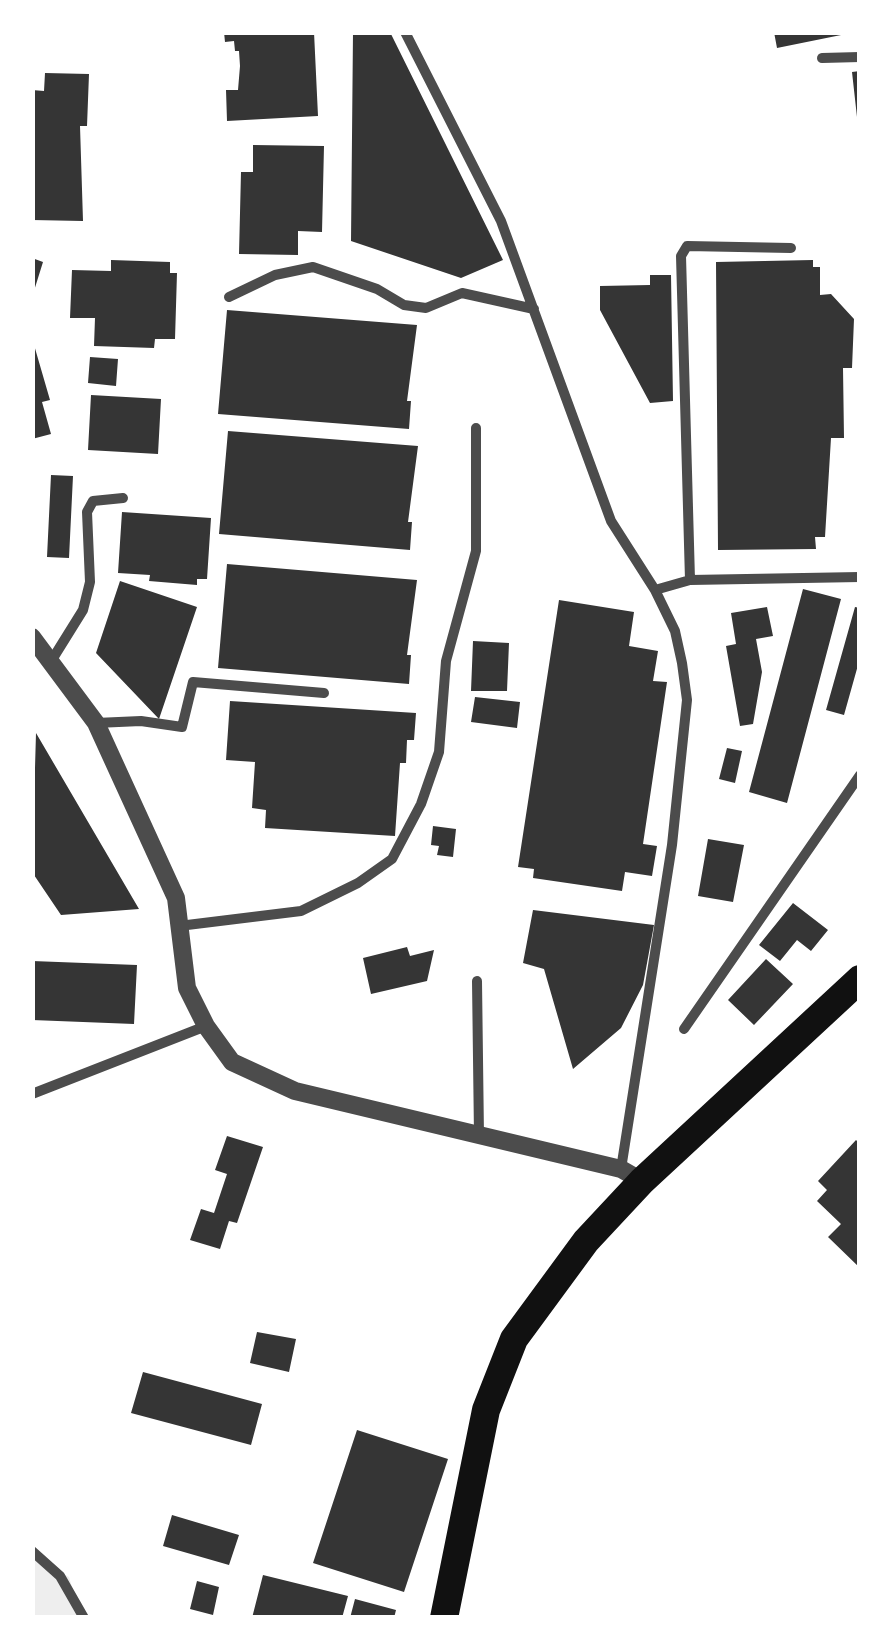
<!DOCTYPE html>
<html>
<head>
<meta charset="utf-8">
<style>
  body { margin:0 }
  #map { position:relative; width:892px; height:1650px; overflow:hidden; background:#fff; font-family:"DejaVu Sans",sans-serif }
  canvas { display:block }
  .frame { position:absolute; inset:0; border:35px solid #fff; pointer-events:none }
</style>
</head>
<body>
<div id="map">
<canvas width="892" height="1650"></canvas>
<div class="frame"></div>
</div>
<script>
const ctx = document.querySelector('canvas').getContext('2d');
ctx.lineJoin = 'round';
function paint(path, color) { ctx.fillStyle = color; ctx.fill(path, 'evenodd'); }
const shape = rows => new Path2D(rows.map(r => 'M' + r).join(''));
function trace(path, color, width, dash) { ctx.strokeStyle = color; ctx.lineWidth = width; ctx.lineCap = dash ? 'butt' : 'round'; ctx.setLineDash(dash || []); ctx.stroke(path); }
paint(shape([
  [32,1558,69,1577,81,1617,33,1617]
]), '#eee');
paint(shape([
  [224,32,314,32,318,116,227,121,226,90,238,90,240,66,239,51,235,51,234,41,225,42],
  [353,32,390,32,503,260,461,278,351,241],
  [774,32,846,32,846,34,777,48],
  [860,71,860,117,857,117,852,72],
  [45,73,89,74,87,126,80,126,83,221,32,220,32,90,44,91],
  [253,145,324,146,322,232,298,231,298,255,239,254,241,172,253,172],
  [32,258,43,262,33,294,32,293],
  [111,260,170,262,170,273,177,273,175,339,155,339,154,348,94,346,95,318,70,318,72,270,111,271],
  [813,260,813,267,820,267,820,295,831,294,854,319,852,368,843,368,844,438,831,438,825,537,815,537,816,549,718,550,716,262],
  [650,275,671,275,673,401,650,403,600,310,600,286,650,285],
  [227,310,417,325,407,401,411,401,409,429,218,414],
  [32,338,50,400,42,402,51,434,32,439],
  [90,357,118,359,116,386,88,383],
  [91,395,161,399,158,454,88,450],
  [228,431,418,446,408,522,412,522,410,550,219,534],
  [51,475,73,476,69,558,47,557],
  [122,512,211,518,207,579,197,579,197,585,149,581,150,575,118,573],
  [227,564,417,580,407,655,411,655,409,684,218,668],
  [120,581,197,607,159,719,96,653],
  [803,589,841,599,787,803,749,792],
  [559,600,634,612,629,646,658,651,653,681,667,682,643,844,657,846,652,876,625,872,622,891,533,878,534,869,518,867],
  [767,607,773,636,756,639,762,672,753,724,740,726,726,646,736,644,731,613],
  [855,607,860,608,860,658,844,715,826,710],
  [473,641,509,643,507,691,471,691],
  [475,697,520,702,517,728,471,722],
  [230,701,416,713,414,740,407,740,406,763,400,763,395,836,265,828,266,810,252,808,255,762,226,760],
  [36,733,139,909,61,915,32,872],
  [727,748,742,751,735,783,719,779],
  [433,826,456,829,453,857,437,855,439,846,431,845],
  [708,839,744,845,733,902,698,896],
  [793,903,828,930,811,951,797,940,780,961,759,945],
  [533,910,654,925,643,985,621,1028,573,1069,544,969,523,963],
  [407,947,410,956,434,950,427,981,371,994,363,958],
  [766,959,793,984,754,1025,728,1000],
  [32,961,137,965,134,1024,32,1020],
  [227,1136,263,1147,237,1223,229,1221,220,1249,190,1240,201,1209,214,1213,227,1174,215,1170],
  [856,1140,860,1144,860,1268,828,1237,841,1224,817,1201,827,1190,818,1181],
  [257,1332,296,1339,289,1372,250,1363],
  [143,1372,262,1404,251,1445,131,1413],
  [357,1430,448,1459,404,1592,313,1563],
  [172,1515,239,1535,229,1565,163,1546],
  [263,1575,348,1596,342,1618,252,1618],
  [197,1581,219,1587,213,1615,190,1609],
  [355,1599,396,1610,394,1618,350,1618]
]), '#353535');
trace(shape([
  [405,32,501,221,611,521,655,590,675,631,682,663,687,700,672,845,621,1169],
  [822,58,860,57],
  [229,297,275,275,313,267,377,289,404,305,426,308,462,293,534,309],
  [690,580,681,256,687,246,791,248],
  [655,590,690,580,860,577],
  [50,663,83,610,90,582,87,512,93,501,123,498],
  [96,723,141,721,182,727,193,682,324,693],
  [179,926,301,911,358,883,392,859,421,804,439,752,446,661,476,551,476,428],
  [477,981,479,1136],
  [684,1029,860,775],
  [32,1094,206,1026],
  [32,1551,60,1576,84,1618]
]), '#4c4c4c', 10);
trace(shape([
  [32,637,96,723,117,769,176,898,187,988,206,1026,232,1062,295,1091,621,1169,642,1181]
]), '#4c4c4c', 18);
trace(shape([
  [444,1618,486,1410,514,1339,586,1241,642,1181,860,979]
]), '#111', 28);
</script>
</body>
</html>
